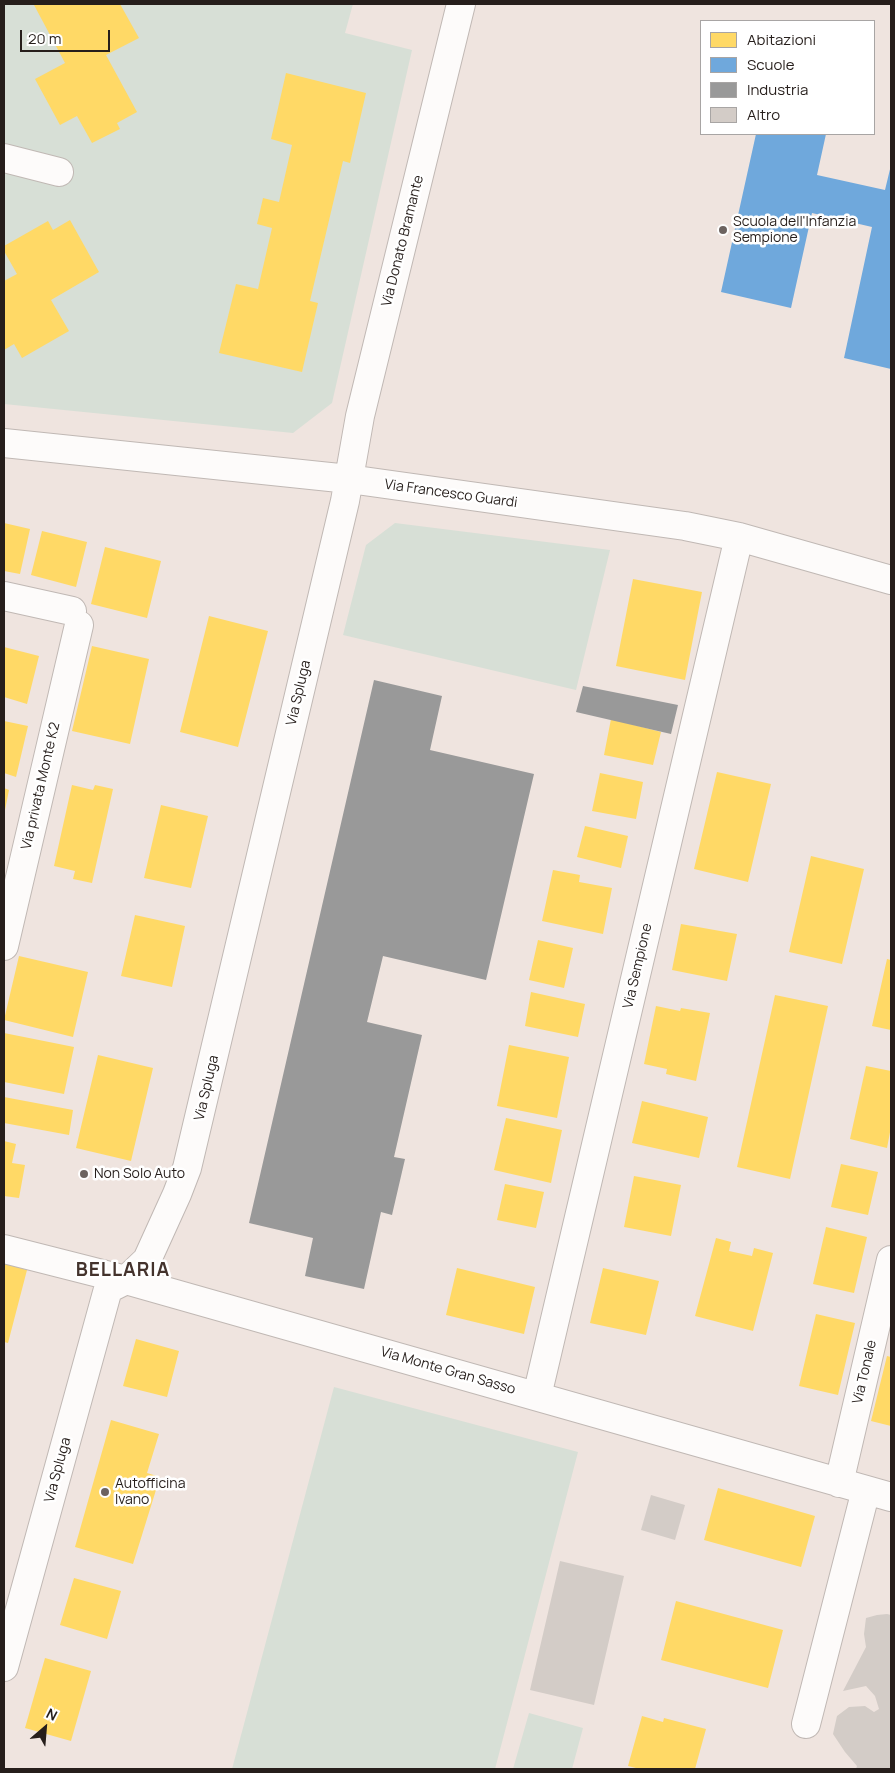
<!DOCTYPE html>
<html>
<head>
<meta charset="utf-8">
<style>
  body { margin:0 }
  #map { position:relative; width:895px; height:1773px; overflow:hidden; background:#efe4df; font-family:Manrope,sans-serif }
  canvas { display:block }
  .frame { position:absolute; inset:0; border:5px solid #261e1b; pointer-events:none }
  .legend { position:absolute; left:700px; top:20px; width:175px; height:115px; box-sizing:border-box; background:#fff; border:1px solid #a8a5a4; margin:0; padding:6px 9px; list-style:none; font-size:15px; color:#261e1b }
  .legend li { display:flex; align-items:center; gap:10px; height:25px }
  .legend b { width:25px; border:1px solid #a8a5a4 }
  .north { position:absolute; left:20px; top:1703px; width:50px; height:50px; -webkit-text-stroke:4px #fff; paint-order:stroke; rotate:27deg; font-size:14px; font-weight:700; line-height:20px; text-align:center; color:#261e1b }
  .north::after { content:''; display:block; margin:auto; width:18px; height:22px; background:#261e1b; clip-path:polygon(50% 0,100% 100%,50% 72%,0 100%) }
  .scale { position:absolute; left:20px; top:30px; width:90px; height:22px; box-sizing:border-box; border:2px solid #261e1b; border-top:0; padding-left:6px; font-size:15px; line-height:18px; white-space:nowrap; color:#261e1b; -webkit-text-stroke:4px #fff; paint-order:stroke }
</style>
</head>
<body>
<div id="map">
<canvas width="895" height="1773"></canvas>
<div class="frame"></div>
<ul class="legend">
<li><b style="height:14px;background:#ffd966"></b>Abitazioni</li>
<li><b style="height:14px;background:#6fa8dc"></b>Scuole</li>
<li><b style="height:14px;background:#999"></b>Industria</li>
<li><b style="height:14px;background:#d3ccc7"></b>Altro</li>
</ul>
<div class="north">N</div>
<div class="scale">20 m</div>
</div>
<script>
const ctx = document.querySelector('canvas').getContext('2d');
ctx.lineJoin = 'round';
function paint(path, color) { ctx.fillStyle = color; ctx.fill(path, 'evenodd'); }
const shape = rows => new Path2D(rows.map(r => 'M' + r).join(''));
function trace(path, color, width, dash) { ctx.strokeStyle = color; ctx.lineWidth = width; ctx.lineCap = dash ? 'butt' : 'round'; ctx.setLineDash(dash || []); ctx.stroke(path); }
function drawText(font, color, halo, rows, align = 'center') {
  ctx.font = font + ' Manrope,sans-serif'; ctx.lineWidth = 5; ctx.setLineDash([]); ctx.textBaseline = 'middle'; ctx.strokeStyle = halo; ctx.fillStyle = color; for (const [text, x, y, turn = 0] of rows) {
    ctx.save(); ctx.translate(x, y); ctx.rotate((+turn || 0) * Math.PI / 180); ctx.textAlign = isNaN(turn) ? turn : align; if (halo) ctx.strokeText(text, 0, 0); ctx.fillText(text, 0, 0); ctx.restore();
  }
}
paint(shape([
  [4,4,353,4,345,33,412,50,332,403,293,433,4,404],
  [395,523,610,550,576,690,343,635,366,545],
  [334,1387,578,1452,495,1769,232,1769],
  [529,1713,583,1728,572,1769,513,1769]
]), '#d7dfd6');
paint(shape([
  [36,4,120,4,139,38,106,55,137,112,117,123,120,129,92,143,77,116,60,125,35,79,65,63,34,5],
  [286,73,366,93,350,163,343,161,310,301,318,303,302,372,219,353,236,284,258,289,272,228,257,224,263,198,279,202,292,145,271,139],
  [70,220,99,272,51,300,69,331,22,358,14,344,4,350,4,281,17,274,4,251,4,246,48,221,53,230],
  [4,523,30,529,20,574,4,571],
  [42,531,87,542,76,587,31,575],
  [105,547,161,561,147,618,91,604],
  [633,579,702,592,685,680,616,666],
  [209,616,268,631,238,747,180,732],
  [92,646,149,659,130,744,72,731],
  [4,647,39,656,27,704,4,697],
  [611,719,661,732,653,765,604,755],
  [4,721,28,726,16,777,4,773],
  [717,772,771,784,748,882,694,869],
  [600,773,643,782,636,819,592,811],
  [72,785,93,790,95,785,113,789,92,883,73,879,75,871,54,866],
  [4,788,9,790,5,810,4,810],
  [161,805,208,816,191,888,144,878],
  [585,826,628,836,621,868,577,857],
  [811,856,864,869,842,964,789,952],
  [553,870,580,875,579,882,612,888,603,934,542,921],
  [135,915,185,926,172,987,121,976],
  [681,924,737,934,727,981,672,970],
  [538,940,573,948,564,988,529,980],
  [19,956,88,972,73,1037,4,1020],
  [887,959,891,960,891,1030,872,1026],
  [531,992,585,1004,578,1037,525,1026],
  [775,995,828,1006,790,1179,737,1167],
  [656,1006,680,1011,681,1008,710,1013,696,1081,666,1074,667,1069,644,1064],
  [4,1033,74,1047,64,1094,4,1082],
  [509,1045,569,1057,557,1118,497,1106],
  [98,1055,153,1068,131,1161,76,1148],
  [866,1066,891,1071,891,1127,887,1148,850,1139],
  [4,1097,73,1110,69,1135,4,1123],
  [642,1101,708,1117,699,1158,632,1143],
  [506,1118,562,1130,551,1183,494,1170],
  [4,1141,16,1144,12,1163,25,1165,19,1198,4,1196],
  [841,1164,878,1172,868,1215,831,1207],
  [634,1176,681,1185,671,1236,624,1227],
  [505,1184,544,1192,536,1228,497,1220],
  [826,1227,867,1237,854,1293,813,1284],
  [716,1238,731,1242,729,1251,752,1256,754,1248,773,1253,753,1331,695,1316],
  [4,1263,27,1270,8,1343,4,1342],
  [457,1268,535,1287,524,1334,446,1315],
  [603,1268,659,1281,646,1335,590,1323],
  [816,1314,855,1323,838,1395,799,1386],
  [136,1339,179,1351,167,1397,123,1386],
  [887,1356,891,1357,891,1426,871,1421],
  [111,1420,159,1434,147,1473,160,1477,133,1564,75,1547],
  [718,1488,815,1516,801,1567,704,1540],
  [74,1578,121,1591,107,1639,60,1625],
  [676,1601,783,1630,768,1688,661,1660],
  [45,1658,91,1671,71,1741,25,1728],
  [642,1716,663,1722,664,1718,706,1729,695,1769,640,1769,628,1766]
]), '#ffd966');
paint(shape([
  [756,134,826,134,817,175,885,190,891,165,891,369,844,358,872,227,812,213,791,308,721,292]
]), '#6fa8dc');
paint(shape([
  [374,680,442,696,430,750,534,774,486,980,383,956,367,1022,422,1035,394,1157,405,1159,392,1215,381,1212,364,1289,305,1276,313,1238,249,1223],
  [583,686,678,705,671,734,576,712]
]), '#999');
paint(shape([
  [651,1495,685,1505,675,1540,641,1530],
  [560,1561,624,1576,594,1705,530,1690],
  [887,1614,891,1615,891,1769,856,1769,857,1766,845,1752,833,1734,837,1716,849,1707,865,1706,874,1712,879,1709,875,1696,866,1686,843,1691,866,1647,864,1634,866,1618,877,1615]
]), '#d3ccc7');
const minor = shape([
  [4,158,59,172],
  [4,443,349,479,685,526,739,537,891,580],
  [4,596,72,611],
  [4,946,79,625],
  [4,1249,126,1280,891,1497],
  [537,1396,739,537],
  [839,1483,891,1260],
  [4,1667,108,1289,126,1280,147,1260,177,1194,187,1168,345,501,360,416,461,4],
  [806,1724,866,1490]
]);
trace(minor, '#c0b8b4', 30);
trace(minor, '#fdfbfa', 28);
for (const [x, y, r, color] of [
  [723,230,5,"#6c6360"],
  [84,1174,5,"#6c6360"],
  [105,1492,5,"#6c6360"]
]) { const dot = new Path2D(); dot.arc(x, y, r, 0, 2 * Math.PI); ctx.fillStyle = color; ctx.fill(dot); trace(dot, '#fff', 2); }
drawText('14px', '#261e1b', '#fff', [
  ["Scuola dell'Infanzia",733,222],
  ["Sempione",733,238],
  ["Non Solo Auto",94,1174],
  ["Autofficina",115,1484],
  ["Ivano",115,1500]
], 'left');
drawText('14px', '#261e1b', '#fff', [
  ["Via Donato Bramante",403,241,-76],
  ["Via Francesco Guardi",451,494,8],
  ["Via Spluga",299,693,-77],
  ["Via privata Monte K2",41,786,-77],
  ["Via Sempione",638,966,-77],
  ["Via Spluga",207,1088,-77],
  ["Via Monte Gran Sasso",448,1371,16],
  ["Via Tonale",865,1372,-77],
  ["Via Spluga",58,1470,-75]
]);
ctx.letterSpacing = '1px';
drawText('bold 19px', '#44332d', '#fff', [
  ["BELLARIA",123,1271]
]);
ctx.letterSpacing = '0px';
</script>
</body>
</html>
